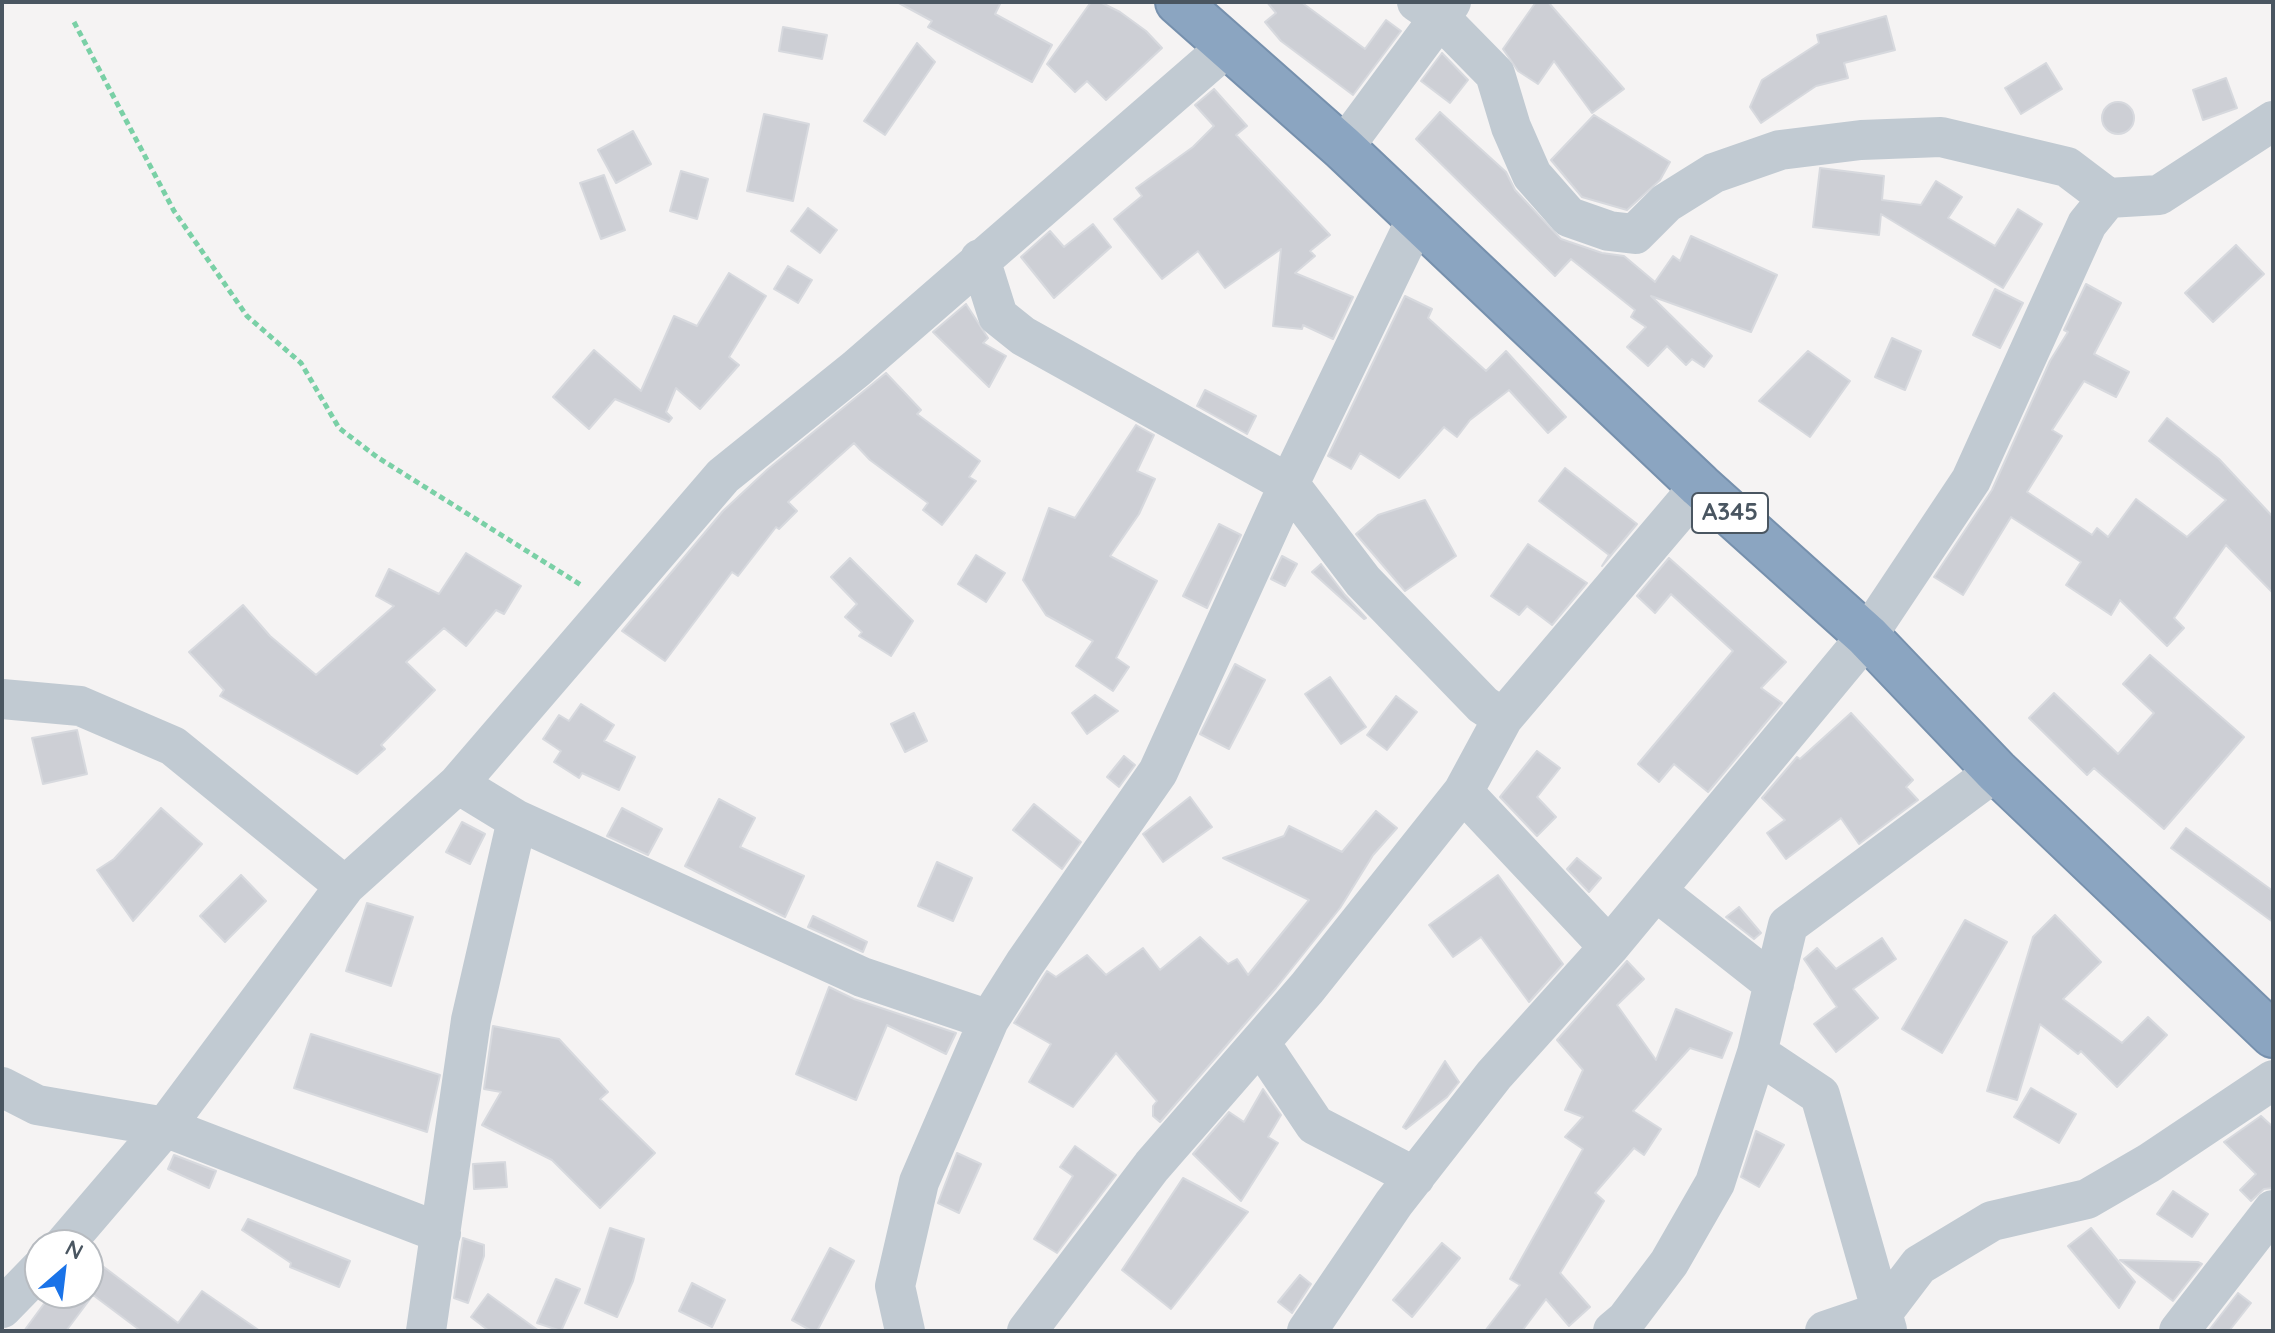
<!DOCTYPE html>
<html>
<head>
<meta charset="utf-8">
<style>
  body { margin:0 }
  #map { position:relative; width:2275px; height:1333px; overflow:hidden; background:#f5f3f3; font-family:Quicksand,sans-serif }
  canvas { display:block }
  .frame { position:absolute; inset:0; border:4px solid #4a5661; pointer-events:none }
  .north { position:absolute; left:24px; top:1229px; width:80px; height:80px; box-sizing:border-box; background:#fff; border:2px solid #b7bbc0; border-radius:50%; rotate:28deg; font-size:22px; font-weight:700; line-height:32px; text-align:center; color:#4a5661 }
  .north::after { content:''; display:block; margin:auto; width:28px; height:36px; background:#1a73e8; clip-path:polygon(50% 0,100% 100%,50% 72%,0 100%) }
</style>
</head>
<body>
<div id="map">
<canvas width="2275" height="1333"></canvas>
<div class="frame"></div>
<div class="north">N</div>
</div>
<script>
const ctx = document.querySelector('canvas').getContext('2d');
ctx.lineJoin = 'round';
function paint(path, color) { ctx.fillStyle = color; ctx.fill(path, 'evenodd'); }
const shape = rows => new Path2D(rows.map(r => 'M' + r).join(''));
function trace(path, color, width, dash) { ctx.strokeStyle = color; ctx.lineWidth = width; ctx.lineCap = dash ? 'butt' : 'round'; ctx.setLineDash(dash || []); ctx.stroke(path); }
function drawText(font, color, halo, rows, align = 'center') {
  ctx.font = font + ' Quicksand,sans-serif'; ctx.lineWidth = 7; ctx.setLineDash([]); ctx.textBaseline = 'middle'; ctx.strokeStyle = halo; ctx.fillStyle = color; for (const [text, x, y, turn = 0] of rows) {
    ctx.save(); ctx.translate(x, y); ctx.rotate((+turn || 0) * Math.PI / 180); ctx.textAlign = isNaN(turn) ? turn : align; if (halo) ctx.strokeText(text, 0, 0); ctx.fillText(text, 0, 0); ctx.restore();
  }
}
const building = shape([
  [897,2,1001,2,995,14,1052,45,1032,82,928,27,932,21,897,2],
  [1091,2,1100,2,1120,12,1146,31,1162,48,1106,100,1087,81,1075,92,1047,64,1091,2],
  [1267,2,1301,2,1365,49,1386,20,1401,31,1353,95,1281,41,1265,22,1276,13,1267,2],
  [1536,2,1548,2,1624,89,1592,113,1554,61,1538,84,1518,71,1503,49,1536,2],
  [1886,16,1895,50,1844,63,1848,78,1816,86,1761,123,1750,107,1762,80,1819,43,1817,35,1886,16],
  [783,27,827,35,822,59,779,51,783,27],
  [917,43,935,62,885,135,864,121,917,43],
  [1442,53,1468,80,1450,103,1421,81,1442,53],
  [2046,63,2062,89,2021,114,2005,88,2046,63],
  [2226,78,2237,108,2203,120,2193,90,2226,78],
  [1214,89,1247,126,1236,135,1330,235,1310,251,1315,256,1295,273,1353,297,1333,339,1303,325,1302,329,1273,326,1281,249,1225,288,1198,251,1162,279,1114,219,1142,196,1136,188,1193,147,1214,126,1195,105,1214,89],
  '2102 118a16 16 0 1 1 32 0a16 16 0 1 1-32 0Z',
  [1440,112,1506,172,1515,190,1561,239,1602,253,1624,256,1655,282,1673,256,1680,261,1691,236,1777,275,1751,332,1651,296,1712,356,1704,367,1692,359,1686,365,1667,346,1648,366,1627,347,1646,327,1631,317,1635,310,1571,259,1555,276,1416,139,1440,112],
  [764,114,809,124,793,201,747,191,764,114],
  [1594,115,1670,162,1660,180,1627,210,1582,197,1551,160,1594,115],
  [633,131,651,164,616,183,598,150,633,131],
  [1820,168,1884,176,1882,200,1921,205,1936,181,1962,197,1948,218,1995,246,2018,209,2042,224,2003,288,1881,214,1879,235,1813,227,1820,168],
  [681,171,708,179,697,219,670,211,681,171],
  [604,175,625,230,601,239,580,183,604,175],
  [808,208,837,230,820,253,791,231,808,208],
  [1093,224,1111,247,1054,298,1021,257,1050,231,1064,247,1093,224],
  [2236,245,2264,274,2213,322,2185,293,2236,245],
  [788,266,812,280,798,303,774,289,788,266],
  [729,273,766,296,729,357,739,365,700,409,676,388,666,412,672,418,669,422,615,399,589,429,553,397,594,350,641,391,674,316,697,326,729,273],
  [2086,284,2121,303,2094,354,2129,372,2116,397,2084,381,2052,430,2062,436,2027,492,2092,535,2097,528,2108,537,2136,499,2187,537,2226,500,2149,441,2167,418,2219,459,2273,517,2273,593,2226,545,2174,618,2184,628,2167,646,2120,600,2111,615,2066,585,2081,562,2011,517,1963,595,1934,577,1992,490,2050,361,2068,332,2064,330,2086,284],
  [1995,289,2023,303,2000,348,1973,335,1995,289],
  [1405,296,1432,309,1428,318,1486,371,1506,351,1566,417,1548,433,1509,390,1470,420,1457,437,1444,427,1399,478,1360,453,1351,469,1328,456,1405,296],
  [966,304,988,338,983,343,1006,356,989,387,933,332,966,304],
  [1892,338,1921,351,1905,390,1875,377,1892,338],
  [1808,351,1850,381,1810,437,1759,401,1808,351],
  [886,373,921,410,917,414,980,461,969,477,976,481,942,525,923,510,928,503,870,460,854,443,788,502,797,511,779,529,776,527,738,576,732,572,665,661,622,631,723,511,768,469,886,373],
  [1205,390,1256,416,1247,434,1197,406,1205,390],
  [1136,425,1154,435,1137,471,1155,479,1139,514,1110,556,1157,581,1116,658,1129,667,1113,691,1076,666,1093,641,1046,615,1023,580,1049,508,1075,518,1136,425],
  [1565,468,1637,524,1602,566,1609,555,1539,501,1565,468],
  [1425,500,1456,556,1405,591,1356,534,1378,515,1425,500],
  [1219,524,1241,535,1207,608,1183,596,1219,524],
  [1528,544,1587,583,1552,625,1527,606,1519,615,1491,596,1528,544],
  [466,553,521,586,504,614,496,610,466,646,444,628,406,662,435,690,381,745,385,749,357,774,220,696,224,690,189,652,243,605,270,636,316,675,394,606,376,596,389,569,439,594,466,553],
  [976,555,1005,573,986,602,958,584,976,555],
  [1282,556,1297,564,1285,586,1271,579,1282,556],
  [850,558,913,621,891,656,859,636,862,632,845,617,857,604,831,577,850,558],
  [1669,558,1786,662,1761,688,1782,703,1708,792,1674,764,1659,782,1638,764,1733,651,1671,594,1655,613,1637,596,1669,558],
  [1321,564,1345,595,1366,618,1364,619,1312,572,1321,564],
  [2150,655,2244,737,2164,829,2094,768,2087,775,2029,718,2054,693,2118,754,2154,713,2123,684,2150,655],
  [1235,664,1265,680,1229,749,1200,734,1235,664],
  [1330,677,1366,727,1341,744,1305,694,1330,677],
  [1095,695,1118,711,1087,734,1072,713,1095,695],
  [1396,696,1417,712,1387,750,1367,735,1396,696],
  [581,704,614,725,604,741,635,757,619,790,582,773,579,778,554,762,561,751,543,739,559,715,569,721,581,704],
  [914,713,927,741,905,752,891,724,914,713],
  [1851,713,1913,780,1906,787,1918,800,1859,844,1841,818,1786,859,1767,833,1785,820,1762,798,1797,757,1800,759,1851,713],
  [77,730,87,774,43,784,32,738,77,730],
  [1537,751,1560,768,1537,797,1556,817,1537,836,1500,797,1537,751],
  [1124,756,1135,765,1119,787,1107,777,1124,756],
  [1190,797,1212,827,1163,862,1143,834,1190,797],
  [719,799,755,818,740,847,804,876,785,917,685,866,719,799],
  [1034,804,1081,842,1062,869,1013,830,1034,804],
  [161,808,202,844,133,921,97,870,114,859,161,808],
  [622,808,662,829,648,855,607,836,622,808],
  [1376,811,1397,828,1373,855,1340,908,1276,988,1160,1122,1153,1116,1153,1106,1157,1101,1116,1053,1073,1107,1029,1082,1051,1044,1014,1023,1047,971,1056,977,1087,955,1106,975,1143,948,1160,970,1200,937,1228,964,1237,959,1248,975,1309,900,1223,858,1284,836,1289,826,1342,852,1376,811],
  [462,822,485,834,470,864,446,852,462,822],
  [2186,828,2273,891,2273,922,2171,848,2186,828],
  [1577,858,1601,878,1589,892,1567,869,1577,858],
  [937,862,972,878,953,921,918,906,937,862],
  [241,875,266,901,225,942,200,916,241,875],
  [1498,875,1563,964,1529,1002,1481,937,1453,957,1429,925,1498,875],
  [367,903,413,917,391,986,346,971,367,903],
  [1739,907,1761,933,1754,939,1726,917,1739,907],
  [2055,915,2101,962,2063,999,2122,1043,2148,1017,2167,1035,2117,1087,2081,1051,2078,1054,2040,1024,2017,1100,1987,1091,2033,937,2055,915],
  [813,916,867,942,863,952,808,927,813,916],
  [1965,920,2007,942,1942,1053,1902,1029,1965,920],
  [1882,938,1896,959,1853,989,1878,1018,1836,1052,1814,1024,1837,1007,1804,959,1817,948,1836,969,1882,938],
  [1627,961,1644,979,1617,1005,1656,1060,1676,1009,1732,1033,1722,1058,1690,1048,1633,1111,1661,1129,1644,1155,1634,1148,1595,1193,1604,1201,1560,1273,1590,1307,1569,1326,1546,1299,1522,1331,1485,1331,1520,1285,1510,1279,1583,1149,1565,1137,1583,1117,1565,1110,1583,1070,1557,1040,1627,961],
  [829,987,854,999,956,1033,946,1054,887,1025,856,1100,796,1074,829,987],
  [493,1026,559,1039,608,1092,600,1099,655,1153,600,1208,552,1160,482,1125,501,1092,484,1089,493,1026],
  [311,1034,440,1075,427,1132,294,1088,311,1034],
  [1445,1061,1459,1082,1447,1097,1406,1129,1403,1127,1445,1061],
  [2031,1088,2076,1114,2059,1143,2014,1117,2031,1088],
  [1263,1089,1281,1115,1268,1137,1278,1143,1241,1201,1193,1154,1229,1112,1244,1122,1263,1089],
  [2261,1116,2273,1127,2273,1188,2264,1189,2251,1201,2240,1190,2256,1174,2224,1142,2261,1116],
  [1756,1131,1784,1145,1759,1187,1741,1177,1756,1131],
  [1075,1146,1116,1175,1057,1253,1034,1239,1073,1176,1060,1167,1075,1146],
  [957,1153,981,1164,959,1213,938,1203,957,1153],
  [174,1155,216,1171,209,1188,168,1169,174,1155],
  [505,1162,507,1187,474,1189,473,1164,505,1162],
  [1183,1178,1248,1212,1171,1309,1122,1270,1183,1178],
  [2173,1191,2208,1214,2192,1237,2157,1214,2173,1191],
  [248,1219,350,1261,339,1287,290,1267,291,1263,242,1230,248,1219],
  [610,1228,644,1239,633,1281,617,1317,585,1303,610,1228],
  [2091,1228,2135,1282,2119,1308,2068,1246,2091,1228],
  [463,1238,484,1245,484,1256,468,1303,454,1298,463,1238],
  [1442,1243,1460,1258,1412,1317,1393,1300,1442,1243],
  [830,1248,854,1261,817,1331,812,1331,792,1320,830,1248],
  [88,1255,178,1323,202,1291,260,1331,141,1331,93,1295,66,1331,24,1331,52,1293,90,1293,88,1255],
  [2120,1260,2198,1262,2202,1264,2173,1301,2120,1260],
  [1300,1275,1311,1284,1292,1313,1278,1302,1300,1275],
  [556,1279,580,1289,561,1331,537,1323,556,1279],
  [692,1283,725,1300,712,1327,679,1311,692,1283],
  [2238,1293,2251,1303,2229,1331,2213,1331,2210,1329,2238,1293],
  [488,1294,539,1331,489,1331,471,1317,488,1294]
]);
paint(building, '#cdcfd5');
trace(building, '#d7d9de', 2);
const highway = shape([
  [1178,2,1343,148,1700,486,1867,636,1996,771,2273,1035]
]);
trace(highway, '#7690ad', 48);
trace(shape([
  [74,22,174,211,247,316,301,363,339,428,377,457,581,585]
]), '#7ad0a6', 5, [6, 4]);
trace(shape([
  [1417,2,1439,17,1495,74,1511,127,1532,175,1569,217,1609,231,1635,234,1666,203,1714,173,1780,150,1861,140,1941,137,2067,167,2108,198],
  [1343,148,1451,2],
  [980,259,998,316,1023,336,1289,484,1363,581,1483,705,1503,718],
  [2,699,80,706,173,746,345,886],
  [458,784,517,820,862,977,989,1020],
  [1463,792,1609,947],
  [1656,891,1774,984],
  [1260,1043,1315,1125,1415,1177],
  [1757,1053,1820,1095,1887,1330],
  [2,1087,37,1105,165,1127,441,1233],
  [64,1245,165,1127,345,886,458,784,723,476,856,369,1228,46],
  [2,1308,40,1269],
  [426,1331,471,1020,517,820],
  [905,1331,895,1286,919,1182,989,1020,1025,963,1158,772,1289,484,1416,220],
  [1027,1331,1152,1166,1307,988,1463,792,1503,718,1700,486],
  [1307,1331,1394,1203,1494,1075,1609,947,1867,636,1971,480,2087,224,2108,198,2159,195,2273,121],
  [1613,1331,1626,1320,1669,1263,1715,1183,1757,1053,1788,925,1996,771],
  [1825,1331,1884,1311,1919,1265,1992,1221,2087,1199,2149,1163,2273,1080],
  [2179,1331,2273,1210]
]), '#c1cad2', 40);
trace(highway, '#8ba5c1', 44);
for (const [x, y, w] of [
  [1730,513,76]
]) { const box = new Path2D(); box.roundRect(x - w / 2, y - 20, w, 40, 6); ctx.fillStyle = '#fff'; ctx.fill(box); trace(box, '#4a5661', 2); }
drawText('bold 24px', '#4a5661', null, [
  ["A345",1730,513]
]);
</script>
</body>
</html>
